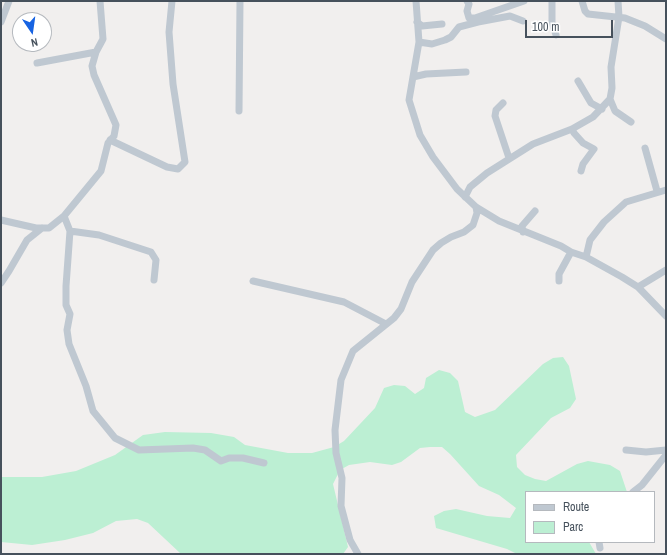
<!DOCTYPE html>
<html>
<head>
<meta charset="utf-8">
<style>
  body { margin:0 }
  #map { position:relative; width:667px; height:555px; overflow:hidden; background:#f1efee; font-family:"Archivo Narrow",sans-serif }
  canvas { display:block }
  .frame { position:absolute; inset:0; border:2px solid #46515c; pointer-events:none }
  .legend { position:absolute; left:525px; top:491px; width:130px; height:52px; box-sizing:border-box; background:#fff; border:1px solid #b5b9be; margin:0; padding:5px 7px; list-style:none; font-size:12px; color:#46515c }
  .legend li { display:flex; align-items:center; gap:8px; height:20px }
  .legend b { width:20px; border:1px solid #b5b9be }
  .north { position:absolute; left:12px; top:12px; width:40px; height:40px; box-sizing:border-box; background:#fff; border:1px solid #b5b9be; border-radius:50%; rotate:167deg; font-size:11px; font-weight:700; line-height:16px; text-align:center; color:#46515c }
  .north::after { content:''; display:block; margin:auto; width:14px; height:18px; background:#1763e2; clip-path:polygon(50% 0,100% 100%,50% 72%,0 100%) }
  .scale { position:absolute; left:525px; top:20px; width:88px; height:18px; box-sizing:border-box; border:2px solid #46515c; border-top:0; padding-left:5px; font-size:12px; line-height:14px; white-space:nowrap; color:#46515c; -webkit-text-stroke:3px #fff; paint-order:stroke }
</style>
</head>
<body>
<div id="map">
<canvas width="667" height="555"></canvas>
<div class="frame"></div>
<ul class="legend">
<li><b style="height:5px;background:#bfc8d1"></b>Route</li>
<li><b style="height:11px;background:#bcefd3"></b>Parc</li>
</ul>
<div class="north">N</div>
<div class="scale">100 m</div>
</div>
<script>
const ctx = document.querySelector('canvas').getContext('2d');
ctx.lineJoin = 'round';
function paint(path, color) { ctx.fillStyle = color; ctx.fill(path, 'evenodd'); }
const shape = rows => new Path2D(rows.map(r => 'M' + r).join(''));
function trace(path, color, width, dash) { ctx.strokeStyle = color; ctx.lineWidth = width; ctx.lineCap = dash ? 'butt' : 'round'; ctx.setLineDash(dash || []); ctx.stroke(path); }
paint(shape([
  [563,357,569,366,576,399,570,408,551,418,516,455,517,467,525,475,535,479,546,481,577,464,588,461,610,465,620,471,627,492,526,492,526,542,589,542,596,554,517,554,507,549,436,528,434,516,444,511,456,509,487,516,510,518,516,508,499,495,479,486,450,454,442,447,430,447,420,448,401,462,392,465,370,462,349,465,340,470,333,484,348,547,343,554,185,554,180,553,148,523,137,519,116,521,93,533,65,540,32,545,1,542,1,477,42,477,76,471,115,455,143,435,165,432,211,433,234,437,245,445,288,453,312,453,334,447,344,441,375,408,384,388,394,385,405,386,415,394,424,388,426,378,439,370,450,373,458,381,465,412,475,417,495,410,543,364,553,358]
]), '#bcefd3');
trace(shape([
  [416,1,419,42,409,100,420,135,433,157,457,189,476,207,499,221,561,246,571,252,586,257,622,277,638,287,666,316],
  [467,1,469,4,467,11,469,18,475,18,524,1],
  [552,1,552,23,556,35],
  [582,1,585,11,588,14,625,18,645,26,666,39],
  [1,22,9,1],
  [417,22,422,26,442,24],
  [419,42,432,44,445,40,451,37,459,27,478,22,510,16,523,21],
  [37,63,96,52,103,39,100,1],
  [413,77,426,74,466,72],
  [578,81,591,103,602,109],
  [610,99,615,111,631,122],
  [503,103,496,110,495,116,509,158],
  [239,111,240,1],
  [572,129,574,133,583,143,594,149,583,164,581,171],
  [110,140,167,167,178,169,185,162,173,84,169,32,172,1],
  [645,148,657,191],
  [465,197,470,187,487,173,533,144,572,129,593,117,610,99,612,88,611,67,619,17,618,1],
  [64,216,70,231,66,286,66,305,70,314,67,330,69,344,86,386,93,411,115,438,139,450,193,448,205,450,221,461,229,458,243,458,264,463],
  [1,220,36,228,49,228,64,216,101,171,108,143,114,136,116,125,94,75,92,66,96,52],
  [70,231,99,235,151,252,156,260,154,280],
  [523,232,522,226,535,211],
  [586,257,590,240,604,222,626,202,666,190],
  [253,281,344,302,386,324],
  [559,281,559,274,571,252],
  [1,283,9,271,27,240,42,228],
  [638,287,666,270],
  [626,450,646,452,666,450],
  [633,492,642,485,666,455],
  [599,542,600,548],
  [358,554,350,540,341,506,342,478,336,453,335,430,341,380,353,351,394,318,401,309,412,282,433,250,441,243,451,237,464,232,473,225,477,213,476,207]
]), '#bfc8d1', 7);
</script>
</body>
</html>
